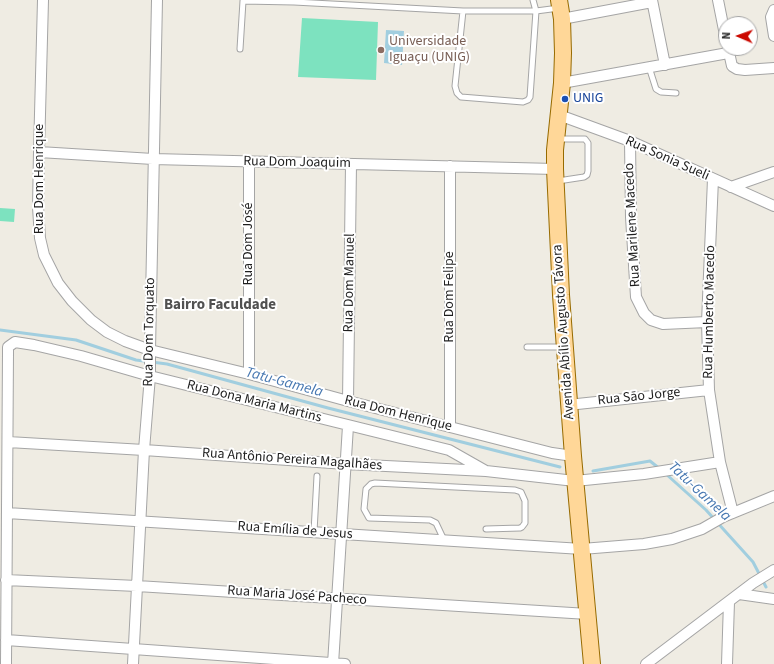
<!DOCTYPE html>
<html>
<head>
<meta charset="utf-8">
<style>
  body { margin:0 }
  #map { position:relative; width:774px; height:664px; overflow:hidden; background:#efece3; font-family:"Source Sans 3",sans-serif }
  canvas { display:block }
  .north { position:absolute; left:718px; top:16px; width:40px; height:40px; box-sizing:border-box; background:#fff; border:1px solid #a5a5a5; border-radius:50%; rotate:272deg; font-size:11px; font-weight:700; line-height:16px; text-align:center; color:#1e1e1e }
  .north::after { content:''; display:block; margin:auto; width:14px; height:18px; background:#cb0900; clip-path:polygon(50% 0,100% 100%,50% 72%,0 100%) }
</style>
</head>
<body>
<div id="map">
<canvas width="774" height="664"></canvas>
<div class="north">N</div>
</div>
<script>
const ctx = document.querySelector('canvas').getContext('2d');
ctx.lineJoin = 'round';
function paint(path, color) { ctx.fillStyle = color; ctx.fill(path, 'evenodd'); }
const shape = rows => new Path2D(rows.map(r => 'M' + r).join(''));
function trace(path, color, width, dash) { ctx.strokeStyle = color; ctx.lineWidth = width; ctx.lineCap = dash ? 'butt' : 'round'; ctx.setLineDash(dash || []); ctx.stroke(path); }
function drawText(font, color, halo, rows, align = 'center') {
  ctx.font = font + ' "Source Sans 3",sans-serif'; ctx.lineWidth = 4; ctx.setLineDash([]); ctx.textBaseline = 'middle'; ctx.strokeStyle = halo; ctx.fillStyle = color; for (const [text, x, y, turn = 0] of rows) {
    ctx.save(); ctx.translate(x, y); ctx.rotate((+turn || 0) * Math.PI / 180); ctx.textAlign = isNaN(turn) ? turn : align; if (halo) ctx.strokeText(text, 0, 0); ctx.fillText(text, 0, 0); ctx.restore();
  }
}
paint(shape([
  [302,18,378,22,376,80,298,77],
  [0,208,15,209,14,222,0,221]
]), '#7de2bf');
paint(shape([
  [386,30,404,31,402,65,384,63]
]), '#a1cedf');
trace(shape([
  [0,330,76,340,136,360,167,364,328,408,560,467],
  [593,471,650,461,660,469],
  [666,474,706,510,753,562,766,587]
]), '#a1cedf', 3);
const lane = shape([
  [294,0,294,2,463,11],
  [533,0,536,11,530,97,528,100,523,102,461,97,457,93,455,86,463,11,536,11,559,8],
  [240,49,243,1,294,2],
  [649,67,656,89,661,92,676,93],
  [558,139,585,139,588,143,588,171,587,175,584,177,558,181],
  [527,347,562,347],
  [314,532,317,476],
  [444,540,436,523,430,520,369,518,364,509,366,489,371,484,375,483,515,490,521,492,525,501,525,523,522,527,520,528,486,529]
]);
const street = shape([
  [43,0,39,152,38,207,40,238,44,255,58,283,72,301,91,320,107,332,125,341,150,350,249,374,348,401,552,453,573,456],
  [652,0,665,65],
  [718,0,726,40],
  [774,10,771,17,774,36],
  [562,19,652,2],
  [728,48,732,66,737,69,745,70,774,68],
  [562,83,728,53],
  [559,115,630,141,774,206],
  [630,141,631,217,636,297,644,313,651,320,663,324,707,322],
  [39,152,153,159,555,169],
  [713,179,707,322,709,390,720,462,733,513],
  [731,187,774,172],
  [249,374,249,162],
  [348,401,351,164],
  [568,405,709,390],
  [450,427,450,166],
  [8,442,144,450,346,464,486,471,575,481,644,474,720,462],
  [7,513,582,549,644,544,672,539,702,529,723,517,774,496],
  [6,580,137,586,588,614],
  [739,594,774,599],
  [6,640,345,664],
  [6,664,8,353,8,347,15,342,34,345,81,356,150,376,449,450,486,471],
  [133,664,144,450,150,376,150,350,157,0],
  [333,664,348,426],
  [646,664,753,583,774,570],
  [727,664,729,602]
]);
const primary = shape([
  [559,0,562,19,563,53,562,83,555,150,555,169,561,295,573,456,592,664]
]);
trace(lane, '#a5a5a5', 7);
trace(street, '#a5a5a5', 12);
trace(primary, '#976b00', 18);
trace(lane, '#fff', 5);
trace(street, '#fff', 10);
trace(primary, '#ffd798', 16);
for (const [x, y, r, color] of [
  [381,50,4,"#8d6e63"],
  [565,99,4,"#1a4fb4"]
]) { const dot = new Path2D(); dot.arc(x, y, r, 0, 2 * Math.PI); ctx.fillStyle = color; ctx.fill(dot); trace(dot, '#fff', 1.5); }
drawText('14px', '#785e54', '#fff', [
  ["Universidade",389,42],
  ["Iguaçu (UNIG)",389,58]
], 'left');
drawText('14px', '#164399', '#fff', [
  ["UNIG",573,99]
], 'left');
drawText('14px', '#1e1e1e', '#fff', [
  ["Rua Sonia Sueli",667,159,24],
  ["Rua Dom Joaquim",297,163,1],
  ["Rua Dom Henrique",40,179,-90],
  ["Rua Marilene Macedo",633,225,-93],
  ["Rua Dom José",249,244,-90],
  ["Rua Dom Manuel",350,283,-89],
  ["Rua Dom Felipe",450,297,-90],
  ["Rua Humberto Macedo",710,312,-89],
  ["Rua Dom Torquato",150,332,-89],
  ["Avenida Abílio Augusto Távora",564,332,-94],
  ["Rua Sāo Jorge",639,397,-6],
  ["Rua Dona Maria Martins",254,402,14],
  ["Rua Dom Henrique",398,414,14],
  ["Rua Antônio Pereira Magalhães",292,460,4],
  ["Rua Emília de Jesus",295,531,4],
  ["Rua Maria José Pacheco",297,596,4]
]);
drawText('bold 15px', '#515151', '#fff', [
  ["Bairro Faculdade",220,306]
]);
drawText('italic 15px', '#4677b1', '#fff', [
  ["Tatu-Gamela",284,383,15],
  ["Tatu-Gamela",699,492,43]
]);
</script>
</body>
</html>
